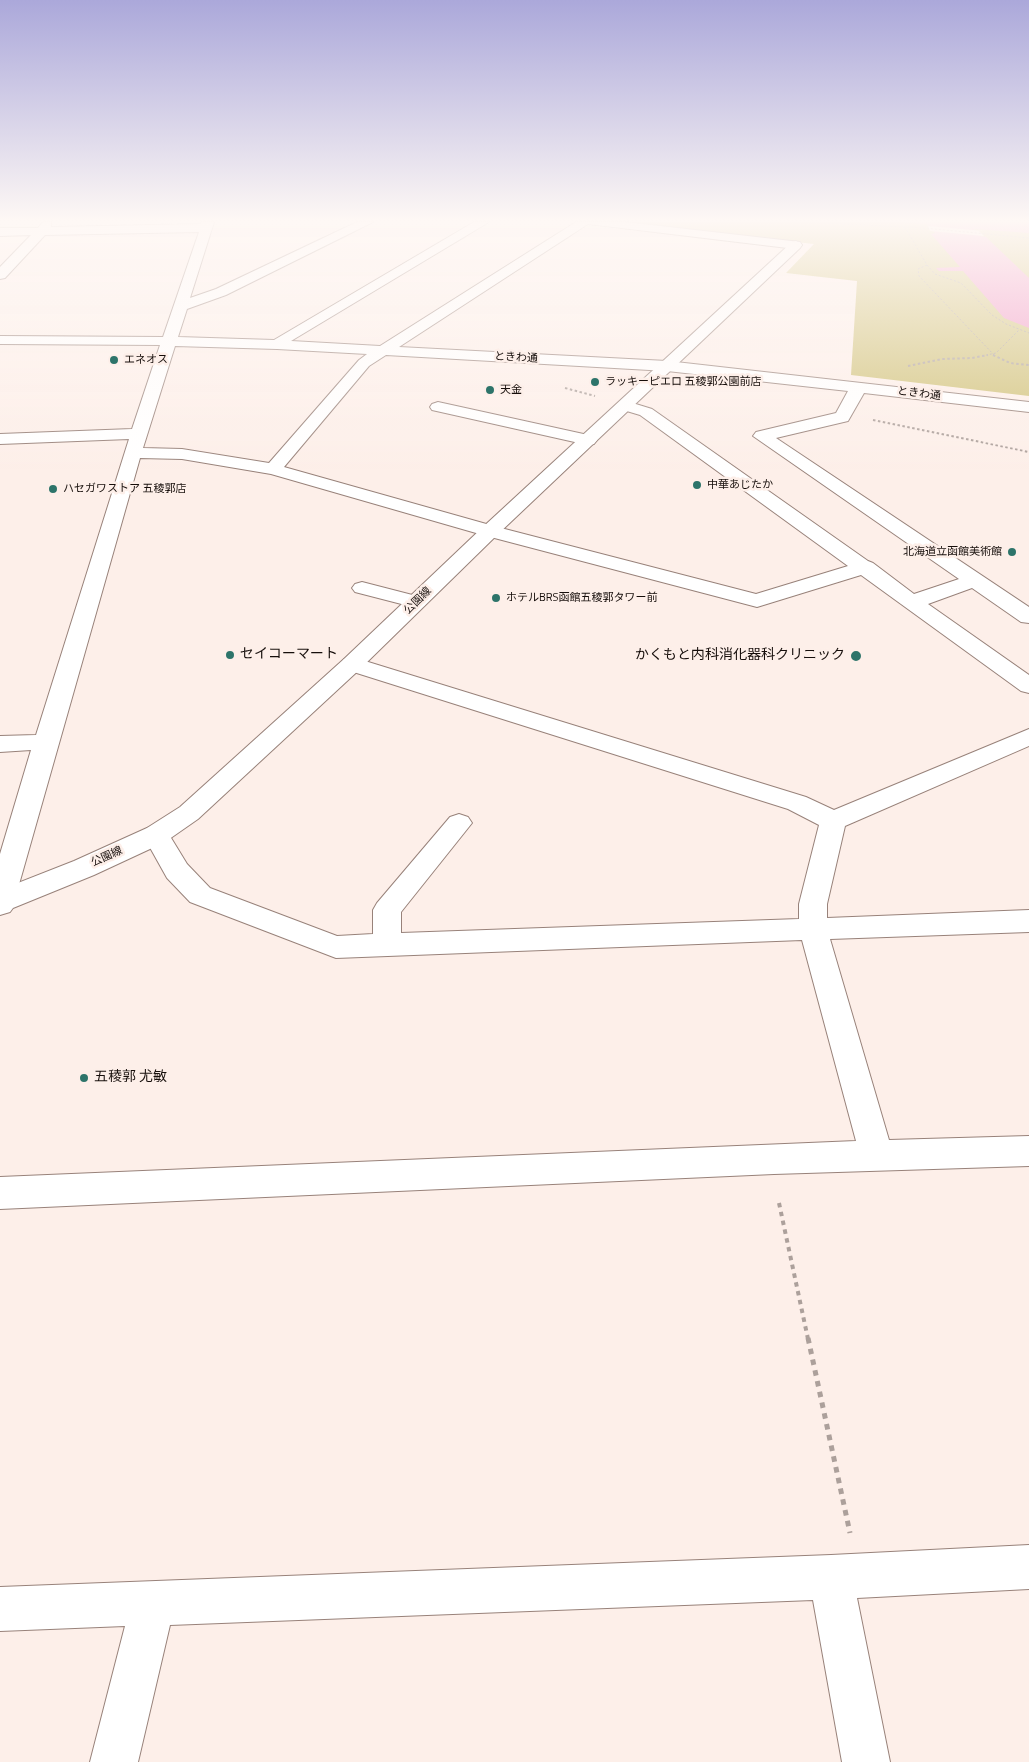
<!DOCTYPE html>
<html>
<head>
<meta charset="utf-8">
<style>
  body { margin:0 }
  canvas { display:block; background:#fdefe9 }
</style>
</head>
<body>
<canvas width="1029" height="1762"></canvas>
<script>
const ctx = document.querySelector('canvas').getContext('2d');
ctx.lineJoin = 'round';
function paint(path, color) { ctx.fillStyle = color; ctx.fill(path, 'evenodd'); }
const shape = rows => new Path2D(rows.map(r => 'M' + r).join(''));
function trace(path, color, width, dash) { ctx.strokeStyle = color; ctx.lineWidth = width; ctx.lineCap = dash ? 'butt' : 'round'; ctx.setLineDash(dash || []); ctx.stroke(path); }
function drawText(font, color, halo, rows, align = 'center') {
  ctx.font = font + ' "Titillium Web","Noto Sans JP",sans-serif'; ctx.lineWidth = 5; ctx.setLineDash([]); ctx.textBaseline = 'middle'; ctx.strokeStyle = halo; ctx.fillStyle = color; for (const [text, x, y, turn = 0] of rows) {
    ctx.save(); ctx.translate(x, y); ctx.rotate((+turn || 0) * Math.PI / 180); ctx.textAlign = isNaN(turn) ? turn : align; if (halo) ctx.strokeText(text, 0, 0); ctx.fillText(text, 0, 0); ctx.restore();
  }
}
paint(shape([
  [616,222,1029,222,1029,396,851,375,857,281,786,273,814,244]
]), '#d1c37b');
paint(shape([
  [903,222,1029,222,1029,233,974,229,980,236,986,237,1029,278,1029,328,1004,318,963,271,939,271,936,268,960,267,931,234,935,233,927,224]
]), '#f096c6');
paint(shape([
  [928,226,984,231,979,231,984,236,930,231]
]), '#fdefe9');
const minor = shape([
  [43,222,51,222,51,227,201,224,202,222,214,222,190,298,216,289,357,222,373,222,226,295,187,309,178,337,274,340,474,222,489,222,291,341,380,346,576,222,625,222,800,242,802,245,796,249,588,224,399,347,667,361,1029,402,1029,412,864,393,848,421,776,438,1029,607,1029,623,1021,622,972,588,928,604,1029,675,1029,693,1021,691,861,575,757,607,483,535,271,474,182,459,140,458,14,902,10,909,0,912,0,854,31,750,0,752,0,736,36,735,129,439,0,444,0,434,132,429,160,345,0,344,0,336,163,337,199,232,45,235,5,278,0,279,0,267,31,235,0,236,0,228,38,228,43,222],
  [175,346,277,349,367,354,359,360,269,463,182,449,143,448,175,346],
  [386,355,667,371,848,391,836,413,756,432,753,436,959,579,914,594,873,563,868,561,652,409,626,401,618,406,620,409,640,415,848,566,756,594,497,527,284,467,369,366,386,355],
  [438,402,588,435,594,436,597,440,594,444,588,445,432,410,430,407,432,404,438,402],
  [362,582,424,598,427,602,424,606,417,608,355,592,352,588,355,584,362,582],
  [352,657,806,797,834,810,1029,729,1029,746,845,826,827,904,827,918,1029,910,1029,932,830,939,889,1140,1029,1136,1029,1166,774,1174,0,1209,0,1177,856,1141,802,940,336,958,190,902,167,878,143,835,147,828,156,826,165,828,187,864,210,888,337,936,373,934,373,910,377,903,450,817,459,814,468,817,472,823,401,912,401,933,799,919,799,904,819,825,788,809,344,669,341,664,344,659,352,657],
  [1029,1545,1029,1589,857,1598,890,1762,842,1762,813,1600,170,1625,138,1762,90,1762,125,1626,0,1631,0,1587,831,1555,1029,1545]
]);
const major = shape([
  [796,241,802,245,800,248,497,535,360,669,198,819,165,842,94,875,13,908,10,912,0,915,0,890,74,861,147,828,180,807,344,659,483,527,792,242,796,241]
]);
trace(minor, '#98827a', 2);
trace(major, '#98827a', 2);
trace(shape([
  [807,222,924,228,1029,238],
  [905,227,927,265,935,274,961,283,992,315,1006,324,1029,333],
  [927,265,918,269,919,276,995,356],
  [982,356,996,353,1019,330]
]), '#aca09b', 1, [2, 2]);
trace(shape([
  [993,355,1010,363,1029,365],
  [908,366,942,359,972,358,988,355],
  [565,388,595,396],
  [873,420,1029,452]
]), '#aca09b', 2, [2.5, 2.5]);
trace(shape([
  [779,1203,808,1339]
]), '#aca09b', 4, [4.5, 4.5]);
trace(shape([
  [808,1338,850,1533]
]), '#aca09b', 5, [5.5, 5.5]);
paint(minor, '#fff');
paint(major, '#fff');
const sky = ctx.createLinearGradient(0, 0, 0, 469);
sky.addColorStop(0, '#aba8da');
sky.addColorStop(0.47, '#fef8f5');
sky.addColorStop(1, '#fef8f500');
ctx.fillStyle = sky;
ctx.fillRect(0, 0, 1029, 469);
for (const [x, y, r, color] of [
  [114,360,5,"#2d746a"],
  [595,382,5,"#2d746a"],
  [490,390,5,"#2d746a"],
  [697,485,5,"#2d746a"],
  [53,489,5,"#2d746a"],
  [1012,552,5,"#2d746a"],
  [496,598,5,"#2d746a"],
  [230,655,5,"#2d746a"],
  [856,656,6,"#2d746a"],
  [84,1078,5,"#2d746a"]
]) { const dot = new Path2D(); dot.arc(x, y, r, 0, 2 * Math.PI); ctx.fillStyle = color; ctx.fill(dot); trace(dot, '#fdefe9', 2); }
drawText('11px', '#160e0b', '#fdefe9', [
  ["ときわ通",516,358,3],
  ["ときわ通",919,394,7],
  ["公園線",418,601,-44],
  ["公園線",107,857,-24]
]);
drawText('11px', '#160e0b', '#fdefe9', [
  ["エネオス",124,360],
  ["ラッキーピエロ 五稜郭公園前店",605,382],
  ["天金",500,390],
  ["中華あじたか",707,485],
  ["ハセガワストア 五稜郭店",63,489],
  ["北海道立函館美術館",1002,552,"right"],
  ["ホテルBRS函館五稜郭タワー前",506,598]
], 'left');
drawText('14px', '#160e0b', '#fdefe9', [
  ["セイコーマート",240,655],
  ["かくもと内科消化器科クリニック",845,656,"right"],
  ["五稜郭 尤敏",94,1078]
], 'left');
</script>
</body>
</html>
